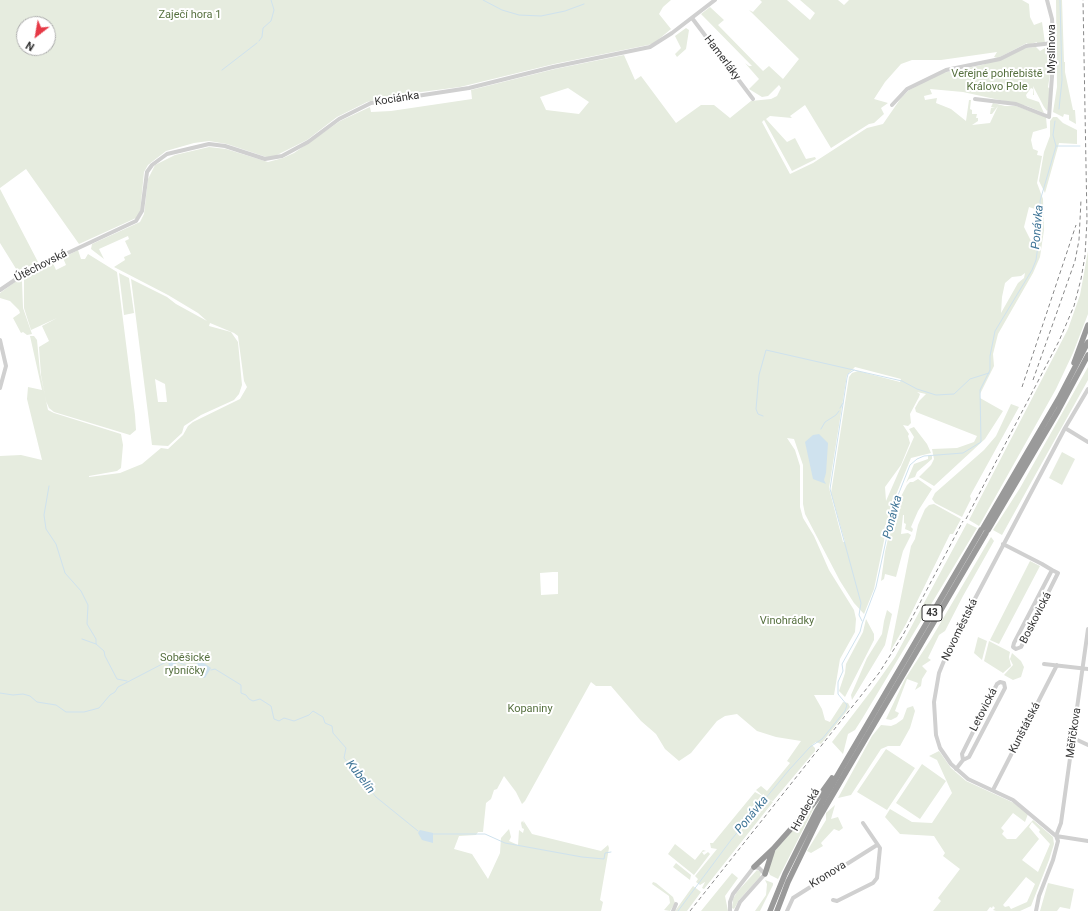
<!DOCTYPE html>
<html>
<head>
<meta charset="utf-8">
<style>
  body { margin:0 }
  #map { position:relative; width:1088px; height:911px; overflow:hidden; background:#fff; font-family:Roboto,sans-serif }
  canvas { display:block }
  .north { position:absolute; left:16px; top:16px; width:40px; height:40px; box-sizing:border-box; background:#fff; border:1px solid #adadad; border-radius:50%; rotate:211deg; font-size:11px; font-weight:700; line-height:16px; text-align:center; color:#333 }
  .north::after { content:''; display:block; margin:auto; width:14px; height:18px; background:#e63946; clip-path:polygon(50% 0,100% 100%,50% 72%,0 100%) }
</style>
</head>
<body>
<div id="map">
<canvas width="1088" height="911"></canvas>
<div class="north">N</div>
</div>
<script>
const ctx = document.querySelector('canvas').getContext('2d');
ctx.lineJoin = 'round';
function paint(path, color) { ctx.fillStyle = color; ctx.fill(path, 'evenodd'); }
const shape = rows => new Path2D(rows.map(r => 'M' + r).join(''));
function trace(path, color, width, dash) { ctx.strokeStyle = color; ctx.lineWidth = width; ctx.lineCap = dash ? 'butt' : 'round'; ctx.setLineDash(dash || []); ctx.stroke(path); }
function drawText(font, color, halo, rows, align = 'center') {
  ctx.font = font + ' Roboto,sans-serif'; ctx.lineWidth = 4; ctx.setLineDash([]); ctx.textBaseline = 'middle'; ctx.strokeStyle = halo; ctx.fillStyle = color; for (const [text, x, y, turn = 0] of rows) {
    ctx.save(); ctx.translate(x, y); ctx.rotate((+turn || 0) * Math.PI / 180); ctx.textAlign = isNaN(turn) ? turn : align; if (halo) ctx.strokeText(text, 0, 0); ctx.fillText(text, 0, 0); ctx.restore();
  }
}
paint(shape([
  [0,0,671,0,663,7,659,14,671,29,653,44,648,45,554,64,460,87,390,96,367,102,337,117,307,140,273,157,266,157,227,144,209,141,194,143,166,151,148,165,144,172,140,213,136,218,79,244,26,169,0,188],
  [24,24,48,24,48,48,24,48],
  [760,0,787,0,810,20,815,13,800,0,838,0,844,5,849,0,1022,0,1029,4,1030,17,1034,25,1042,22,1045,43,1037,44,1037,42,1028,45,1027,43,998,58,994,57,997,52,941,60,912,60,901,64,885,82,874,99,888,103,881,108,884,114,874,123,869,124,831,148,805,105,790,116,792,118,770,116,766,119,787,142,795,138,806,159,815,157,816,159,792,171,764,120,762,122,790,174,813,163,867,128,883,124,901,98,909,90,942,73,982,65,1026,48,1036,47,1040,51,1050,45,1052,47,1049,51,1049,57,1052,61,1048,87,1050,90,1048,110,1047,111,1044,107,1033,86,1034,95,1033,95,1033,89,1031,88,1026,95,1027,98,1039,102,1044,113,1027,106,963,92,930,89,932,94,924,96,925,100,937,98,936,103,951,109,966,121,969,100,971,100,970,109,972,110,972,114,977,114,976,118,978,118,978,121,972,125,990,123,998,106,992,114,990,114,991,108,995,108,991,107,993,103,1005,106,1016,106,1046,117,1047,128,1033,132,1031,140,1033,149,1038,151,1037,155,1042,156,1037,183,1043,199,1044,230,1040,257,1033,273,998,334,993,354,994,366,980,394,980,398,1003,411,985,439,934,486,919,477,931,465,934,459,932,449,957,448,974,442,977,436,916,412,915,408,919,401,926,394,917,392,920,394,919,397,910,414,911,423,908,426,903,425,909,434,908,436,910,443,901,465,885,487,886,501,914,437,909,429,914,427,927,444,931,453,911,458,891,507,874,589,864,614,854,603,840,581,805,514,803,504,803,465,794,439,787,438,795,450,800,466,800,507,803,518,814,536,829,570,854,610,856,619,855,632,840,659,834,695,814,695,822,709,825,720,830,722,843,702,848,703,850,707,821,744,816,742,812,745,815,748,815,751,773,801,769,800,773,802,704,889,702,888,705,882,700,885,696,882,698,879,695,876,717,849,711,848,710,843,713,843,755,792,764,797,764,794,762,795,756,790,761,786,767,791,790,763,787,761,801,741,776,737,757,731,737,714,725,716,717,721,691,753,679,761,665,749,656,734,641,721,611,686,596,686,591,682,525,801,522,804,516,792,504,776,497,789,494,790,491,799,486,803,483,832,478,832,476,835,459,836,454,849,472,854,488,879,500,853,501,838,509,829,511,837,509,841,518,845,519,830,523,833,524,829,522,828,521,823,522,821,524,823,523,820,532,834,601,851,608,845,609,848,600,900,603,902,601,911,0,911,0,456,21,455,42,460,27,399,28,387,42,390,30,336,34,336,37,340,40,372,48,410,54,413,121,434,123,445,121,468,117,471,89,476,89,477,120,473,142,464,161,448,168,449,183,435,188,426,193,422,240,399,247,387,244,381,238,336,234,333,210,323,209,326,231,332,238,342,242,385,239,394,234,400,201,415,184,426,182,433,168,446,152,445,131,279,167,297,176,304,207,321,198,313,168,295,114,267,125,260,124,257,131,254,125,241,129,239,128,236,99,249,104,259,91,249,92,244,140,222,144,214,148,179,155,165,175,155,209,147,226,149,268,162,283,158,294,153,340,121,370,107,371,112,391,111,472,99,471,90,555,69,624,55,635,80,641,76,676,123,701,105,714,105,730,118,751,101,771,99,777,96,781,88,779,85,768,96,762,97,749,89,759,79,745,63,749,66,752,66,701,14,710,7,724,20,718,25,763,71,769,66,783,79,799,59,749,10,753,12,762,2],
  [568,88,589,102,579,114,546,110,540,97],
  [1029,207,1035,209,1036,212,1032,243,1024,227],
  [1025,273,1024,278,1018,283,1001,313,1002,297,1005,283,1012,277,1021,276],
  [855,367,901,379,900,382,858,371,852,373,849,377,831,493,845,542,843,542,829,488,847,375],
  [155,379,165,384,167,402,158,402],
  [553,572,558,572,558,594,541,595,540,573],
  [1056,0,1062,0,1064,62,1065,62,1065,72,1073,110,1075,110,1076,124,1069,120,1069,115,1064,114,1063,117,1053,112,1057,87],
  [686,28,689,30,686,49,677,57,675,54,681,48,675,36],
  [1053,117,1057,117,1063,123,1077,130,1077,144,1059,143,1045,193,1039,181,1044,152,1050,136,1050,121],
  [0,189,38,262,18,272,0,243],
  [78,250,81,259,85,259,88,254,117,272,135,415,136,430,130,435,54,412,49,408,46,401,41,375,39,347,49,341,42,326,57,318,31,330,24,308,24,277,25,275,49,264,53,263,56,270,66,265,63,258],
  [1088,251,1088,314,1073,353,1056,389,979,526,969,520,1068,329,1080,295],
  [119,273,129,278,134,313,124,315],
  [19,279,21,279,22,282,23,308,32,334,27,335,23,332,21,333,13,318,20,313,19,310,10,301,0,298,0,293],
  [1088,367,1088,380,1002,535,993,530,1020,488],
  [1011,404,1019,407,970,496,971,499,962,517,935,503,932,499,935,493,984,450,996,436],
  [1062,452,1075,459,1062,485,1049,478],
  [928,456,932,456,932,459,917,472,915,477,909,479,906,483,914,464,928,459],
  [918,479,932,489,918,511,911,527,913,529,912,532,905,529,906,524,904,523,904,515,903,515,901,534,908,533,911,535,903,551,896,577,885,574,884,579,881,581,885,552,895,508,907,485,910,482,913,482],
  [934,504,961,519,953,534,950,534,906,624,890,652,911,546,915,539,918,525,925,509,929,505],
  [967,523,977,528,862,719,855,730,848,734,843,754,832,742,871,691,895,657],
  [991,537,994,541,963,596,945,631,939,635,928,658,931,660,922,666,927,671,922,679,921,686,915,690,918,683,907,679,895,711,899,713,897,717,891,720,886,719,905,679,931,639],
  [1030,561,1040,566,999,644,990,640],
  [887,610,892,614,885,645,852,700,851,695,867,658,882,634,884,621],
  [866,619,874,634,874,640,845,697,839,691,845,673,846,664,863,632],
  [978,637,987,641,982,660,974,653],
  [989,641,1010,652,1009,657,1011,666,1003,673,984,661],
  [1012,653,1021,661,1024,667,1021,677,1013,680,1004,675,1013,665,1010,659],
  [913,706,915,711,910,728,900,746,888,746,881,749,851,795,838,798,872,736,881,725,891,726,896,724,903,719,907,708],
  [886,749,915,768,887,810,857,792],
  [939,751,951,768,966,781,1014,803,1028,814,1025,822,1013,813,1001,828,1004,831,1002,834,1007,839,1016,839,1033,820,1053,837,1054,844,1049,860,1031,906,1020,911,996,911,993,910,995,908,993,906,992,908,990,907,987,911,933,911,941,901,938,898,960,869,943,856,945,853,934,836,900,834,885,817,890,809,912,822,932,823,952,793,937,760,929,756],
  [1032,822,1040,830,1039,832,1050,844,1038,872,1022,860,1039,839,1029,827],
  [1026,877,1035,884,1027,902,1011,909,1009,906,1005,907,1003,905],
  [922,764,946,781,920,819,896,803],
  [816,804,778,879,770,875,768,870,774,852],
  [835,805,831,819,838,817,843,828,839,831,834,829,821,843,823,846,811,853,807,851,826,820,826,813],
  [675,844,695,860,703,850,706,851,702,852,704,855,708,852,710,854,694,875,668,854],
  [676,863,691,875,690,880,673,867],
  [757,870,761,872,760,877,739,900,734,909,732,908,733,899,737,892],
  [732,873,738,878,725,896,728,911,701,911],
  [765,880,773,883,773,885,760,911,755,911,766,895,767,884],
  [653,882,656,883,673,897,675,903,670,911,664,910,670,903,669,896,652,884],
  [1048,883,1074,889,1070,909,1060,907,1057,911,1040,911],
  [693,886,701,892,687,911,675,911]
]), '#e6ecdf');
paint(shape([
  [819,434,828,443,826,473,824,480,826,484,813,479,805,442,813,435],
  [173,658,176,663,176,670,175,673,170,674,168,659],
  [198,663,204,663,211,668,205,678,197,676,188,671,190,666],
  [420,830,433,833,433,843,422,840,418,833]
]), '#cfe2ee');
trace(shape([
  [483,0,502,10,519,15,541,16,565,11,584,4],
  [259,41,262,37,263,28,271,21,274,10,271,0],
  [222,70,257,43],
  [1059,109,1062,80,1060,0],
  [1056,146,1080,146],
  [854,370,848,374,847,378,830,489,861,603,859,615,862,621],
  [840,408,843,403],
  [763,416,758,414,756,409,759,375,766,350,902,381,917,389,936,395,954,394,970,379,989,373],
  [821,429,825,422,836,415,839,411],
  [49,486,44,515,46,529,56,544,65,573,81,591,88,605,87,624,96,639,96,644,104,651,105,656,117,679,127,681],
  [82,639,96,644],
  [175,661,190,667],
  [211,670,215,669,241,685,241,693,246,695,249,699,253,701,260,699,271,706,274,719,279,721,284,718,294,721,309,715,313,711,323,717,325,723,332,726,333,733,346,748,344,758,376,797,418,831],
  [0,693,13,695,23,694,30,696,37,702,56,705,66,712,84,712,99,708,110,695,115,692,118,687,168,661],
  [433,834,485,834,505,843,582,857,604,859,605,853,611,852],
  [678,911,731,840,789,770,810,747,822,739,845,711,847,705,838,694,838,682,843,671,842,664,860,632,862,624,876,587,893,508,910,465,917,459,924,456,963,453,981,442,980,390,990,370,990,356,995,331,1032,270,1036,260,1041,224,1040,201,1056,146,1053,135,1055,121]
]), '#cfe2ee', 1);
trace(shape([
  [692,18,753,99],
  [975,99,1016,104,1049,117,1054,49,1052,19,1047,0],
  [892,105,907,89,946,70,1000,59,1026,46,1053,43],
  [0,290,25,273,136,221,142,211,147,172,152,165,167,154,209,144,225,146,265,159,282,156,308,142,339,119,371,103,469,88,553,67,650,47,672,33,715,0],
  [0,340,6,366,0,388],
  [1065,428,1088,442],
  [1003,544,1042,564,1052,570,1058,573,1021,647,1016,649,1013,647,1014,643,1052,570],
  [1044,664,1088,669],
  [1073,738,1088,745],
  [956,769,963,760,969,757,1005,688,1004,683,1000,682,997,684,962,754,963,760],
  [993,790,1057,665],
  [1056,836,1013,800,968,779,951,764,940,748,936,735,934,702,939,673,950,646,1065,428,1088,389],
  [1056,836,1061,823,1088,629],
  [1056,836,1088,841],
  [833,900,837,901,873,883,877,878,880,848,863,823],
  [673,911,676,904],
  [730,911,730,902,733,894,754,867,759,868,765,874,740,902,736,911],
  [787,911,793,898,877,845],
  [1036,911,1039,896,1053,860,1058,841,1056,836]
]), '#d0d0d0', 4);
trace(shape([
  [1074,363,1088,325],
  [983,528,1059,398,1088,342],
  [988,530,1058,411,1088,355],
  [754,867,773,849,814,803,832,778],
  [765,874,773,849],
  [770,911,785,874,816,812,981,530],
  [777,911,788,882,819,818,986,533]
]), '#9a9a9a', 5.5);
trace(shape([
  [1033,380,1075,261,1079,240,1081,200],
  [1022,387,1076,225],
  [966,519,1059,341,1074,306,1081,279,1085,256,1087,220,1083,0],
  [690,911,879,673,903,635,963,521]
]), '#888', 1, [4, 3]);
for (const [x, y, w] of [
  [932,613,20]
]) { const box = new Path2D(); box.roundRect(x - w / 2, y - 8, w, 16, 3); ctx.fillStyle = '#fff'; ctx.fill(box); trace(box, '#333', 1); }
drawText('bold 10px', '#333', null, [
  ["43",932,613]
]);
drawText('11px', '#56703f', '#fff', [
  ["Zaječí hora 1",190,15],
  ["Veřejné pohřebiště",997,74],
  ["Královo Pole",997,87],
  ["Vinohrádky",787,621],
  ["Soběšické",185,658],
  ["rybníčky",185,671],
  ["Kopaniny",530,709]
]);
drawText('11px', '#333', '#fff', [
  ["Myslínova",1052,49,-90],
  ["Hamerláky",722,58,53],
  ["Kociánka",397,99,-9],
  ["Útěchovská",41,266,-27],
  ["Boskovická",1036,618,-63],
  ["Novoměstská",960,630,-64],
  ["Letovická",984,710,-63],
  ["Kunštátská",1025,728,-63],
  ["Měřičkova",1074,733,-82],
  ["Hradecká",806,810,-61],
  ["Kronova",828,875,-32]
]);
drawText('italic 12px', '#3f7597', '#fff', [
  ["Ponávka",1038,227,-85],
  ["Ponávka",893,517,-75],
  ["Kubelín",360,777,52],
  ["Ponávka",752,815,-50]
]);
</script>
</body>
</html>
